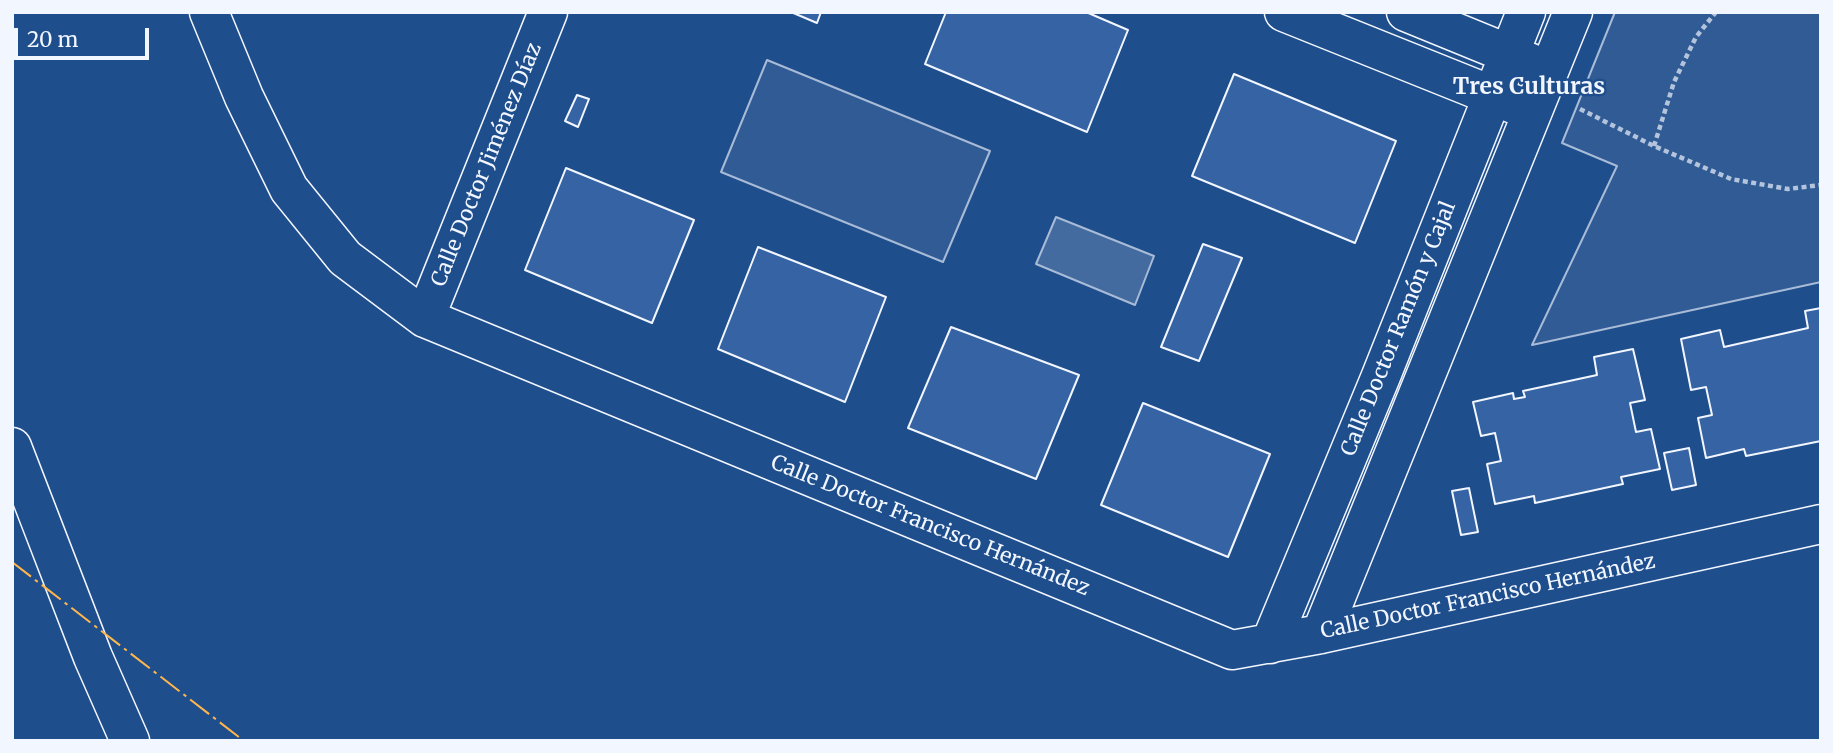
<!DOCTYPE html>
<html>
<head>
<meta charset="utf-8">
<style>
  body { margin:0 }
  #map { position:relative; width:1833px; height:753px; overflow:hidden; background:#1f4e8c; font-family:Merriweather,serif }
  canvas { display:block }
  .frame { position:absolute; inset:0; border:14px solid #f2f6ff; pointer-events:none }
  .scale { position:absolute; left:14px; top:28px; width:135px; height:32px; box-sizing:border-box; border:4px solid #f2f6ff; border-top:0; padding-left:9px; font-size:21px; line-height:24px; white-space:nowrap; color:#f2f6ff; -webkit-text-stroke:5px #1f4e8c; paint-order:stroke }
</style>
</head>
<body>
<div id="map">
<canvas width="1833" height="753"></canvas>
<div class="frame"></div>
<div class="scale">20 m</div>
</div>
<script>
const ctx = document.querySelector('canvas').getContext('2d');
ctx.lineJoin = 'round';
function paint(path, color) { ctx.fillStyle = color; ctx.fill(path, 'evenodd'); }
const shape = rows => new Path2D(rows.map(r => 'M' + r).join(''));
function trace(path, color, width, dash) { ctx.strokeStyle = color; ctx.lineWidth = width; ctx.lineCap = dash ? 'butt' : 'round'; ctx.setLineDash(dash || []); ctx.stroke(path); }
function drawText(font, color, halo, rows, align = 'center') {
  ctx.font = font + ' Merriweather,serif'; ctx.lineWidth = 5; ctx.setLineDash([]); ctx.textBaseline = 'middle'; ctx.strokeStyle = halo; ctx.fillStyle = color; for (const [text, x, y, turn = 0] of rows) {
    ctx.save(); ctx.translate(x, y); ctx.rotate((+turn || 0) * Math.PI / 180); ctx.textAlign = isNaN(turn) ? turn : align; if (halo) ctx.strokeText(text, 0, 0); ctx.fillText(text, 0, 0); ctx.restore();
  }
}
const built = shape([
  [1615,12,1821,12,1821,282,1532,345,1617,166,1562,143,1615,12],
  [767,60,990,151,943,262,721,172,767,60]
]);
paint(built, '#305b95');
trace(built, '#a8bbd7', 2);
const water = shape([
  [1056,217,1154,256,1135,305,1036,264,1056,217]
]);
paint(water, '#446ba0');
trace(water, '#a8bbd7', 2);
const building = shape([
  [791,12,821,12,817,23,791,12],
  [946,12,1086,12,1128,30,1087,132,925,64,946,12],
  [1234,74,1396,141,1355,243,1192,176,1234,74],
  [577,95,589,99,578,127,565,121,577,95],
  [566,168,694,220,652,323,525,270,566,168],
  [1203,244,1242,258,1199,361,1161,347,1203,244],
  [758,247,886,297,845,402,718,349,758,247],
  [1821,308,1821,441,1746,456,1744,449,1706,458,1698,418,1712,415,1706,387,1691,390,1681,339,1720,330,1724,347,1808,328,1805,311,1821,308],
  [951,327,1079,375,1036,479,908,428,951,327],
  [1633,349,1645,400,1630,403,1636,432,1651,429,1660,469,1621,477,1623,484,1535,503,1534,496,1495,504,1487,464,1501,461,1495,433,1481,436,1473,402,1513,393,1514,399,1525,397,1523,391,1597,375,1594,357,1633,349],
  [1143,403,1270,454,1228,557,1101,505,1143,403],
  [1689,448,1696,485,1672,490,1664,453,1689,448],
  [1469,488,1478,532,1461,535,1452,491,1469,488]
]);
paint(building, '#3563a3');
trace(building, '#f2f6ff', 2);
const minor = shape([
  [209,12,244,97,289,189,345,258,425,318,1232,650,1321,634,1821,524],
  [1284,12,1516,105],
  [1406,12,1531,63],
  [425,318,548,12],
  [1321,634,1573,12],
  [1270,644,1381,376,1526,12]
]);
const trunk = shape([
  [12,447,93,657,130,741]
]);
trace(minor, '#f2f6ff', 41);
trace(trunk, '#f2f6ff', 41);
trace(shape([
  [1580,109,1654,146,1731,179,1788,189,1821,185],
  [1654,146,1674,82,1696,37,1716,12]
]), '#b3c4dc', 4.5, [5, 3.5]);
trace(minor, '#1f4e8c', 38);
trace(trunk, '#1f4e8c', 38);
trace(shape([
  [12,562,244,741]
]), '#ffb74d', 2, [24, 5, 3.5, 5]);
drawText('21px', '#f2f6ff', '#1f4e8c', [
  ["Calle Doctor Jiménez Díaz",487,165,-68],
  ["Calle Doctor Ramón y Cajal",1399,329,-68],
  ["Calle Doctor Francisco Hernández",930,526,22],
  ["Calle Doctor Francisco Hernández",1488,597,-12]
]);
drawText('bold 23px', '#f2f6ff', '#1f4e8c', [
  ["Tres Culturas",1529,87]
]);
</script>
</body>
</html>
